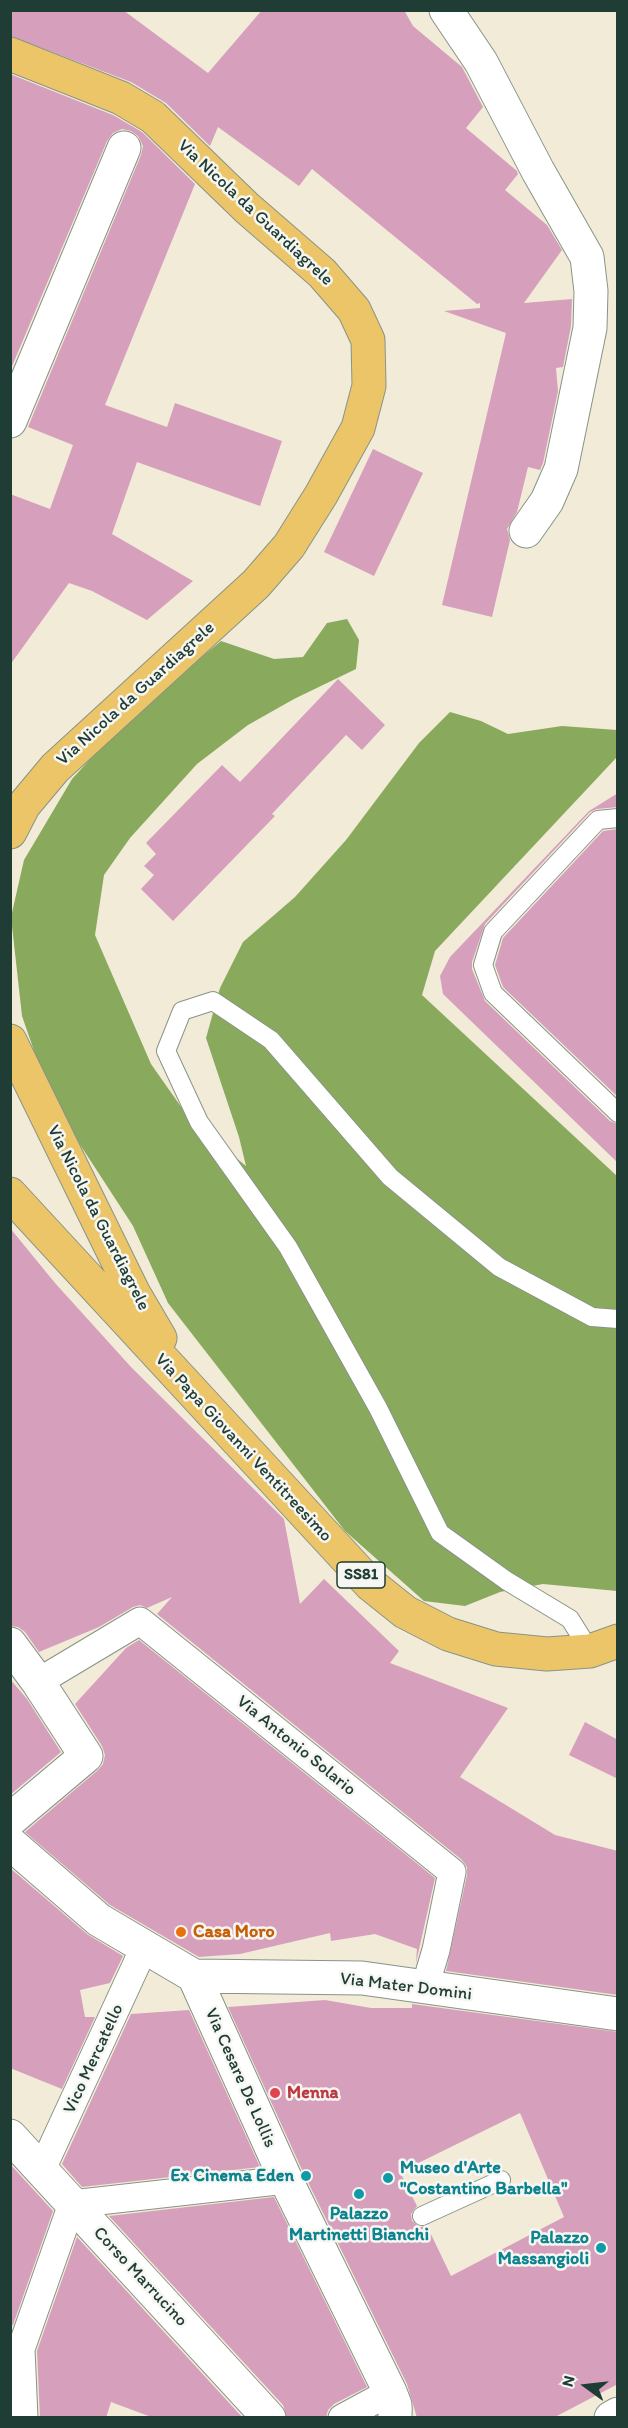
<!DOCTYPE html>
<html>
<head>
<meta charset="utf-8">
<style>
  body { margin:0 }
  #map { position:relative; width:628px; height:2428px; overflow:hidden; background:#f1ebd8; font-family:Itim,sans-serif }
  canvas { display:block }
  .frame { position:absolute; inset:0; border:12px solid #1f3d34; pointer-events:none }
  .north { position:absolute; left:556px; top:2356px; width:60px; height:60px; -webkit-text-stroke:4px #f6f6f2; paint-order:stroke; rotate:285deg; font-size:16px; font-weight:700; line-height:24px; text-align:center; color:#1f3d34 }
  .north::after { content:''; display:block; margin:auto; width:21px; height:27px; background:#1f3d34; clip-path:polygon(50% 0,100% 100%,50% 72%,0 100%) }
</style>
</head>
<body>
<div id="map">
<canvas width="628" height="2428"></canvas>
<div class="frame"></div>
<div class="north">N</div>
</div>
<script>
const ctx = document.querySelector('canvas').getContext('2d');
ctx.lineJoin = 'round';
function paint(path, color) { ctx.fillStyle = color; ctx.fill(path, 'evenodd'); }
const shape = rows => new Path2D(rows.map(r => 'M' + r).join(''));
function trace(path, color, width, dash) { ctx.strokeStyle = color; ctx.lineWidth = width; ctx.lineCap = dash ? 'butt' : 'round'; ctx.setLineDash(dash || []); ctx.stroke(path); }
function drawText(font, color, halo, rows, align = 'center') {
  ctx.font = font + ' Itim,sans-serif'; ctx.lineWidth = 5; ctx.setLineDash([]); ctx.textBaseline = 'middle'; ctx.strokeStyle = halo; ctx.fillStyle = color; for (const [text, x, y, turn = 0] of rows) {
    ctx.save(); ctx.translate(x, y); ctx.rotate((+turn || 0) * Math.PI / 180); ctx.textAlign = isNaN(turn) ? turn : align; if (halo) ctx.strokeText(text, 0, 0); ctx.fillText(text, 0, 0); ctx.restore();
  }
}
paint(shape([
  [347,619,359,640,356,669,294,699,248,725,197,764,130,838,104,875,95,935,151,1064,191,1121,246,1166,239,1137,206,1038,220,988,243,942,295,897,346,840,419,743,450,712,481,721,508,734,562,726,617,730,617,757,435,951,422,995,617,1176,617,1591,543,1584,500,1592,465,1606,424,1601,345,1531,168,1303,133,1226,51,1100,22,1016,11,917,24,860,72,779,127,719,221,641,274,659,303,657,327,623]
]), '#89aa5d');
paint(shape([
  [10,10,123,10,208,73,262,10,404,10,413,26,462,67,483,107,466,128,517,171,518,174,505,190,547,225,562,250,524,303,572,299,571,326,563,367,556,368,558,391,543,463,540,470,528,467,517,512,507,529,510,540,492,617,442,605,506,333,444,311,480,308,480,303,477,304,312,169,299,186,218,127,210,146,166,103,131,82,10,36],
  [10,74,113,115,142,132,195,184,105,405,167,427,175,403,282,441,260,506,137,462,112,534,193,581,147,620,92,591,69,583,10,665,10,494,50,509,73,445,28,427,141,155,143,146,138,136,131,131,122,129,113,133,107,141,10,371],
  [373,449,423,473,374,576,324,552],
  [338,679,385,725,362,750,346,735,272,814,275,816,173,921,141,889,154,875,144,866,156,854,146,843,222,765,240,782],
  [618,793,618,807,597,809,590,812,485,924,472,962,472,969,485,1001,610,1121,618,1124,618,1163,443,994,440,976,450,957,589,811],
  [618,829,618,1097,503,987,495,965,503,938,603,831],
  [10,1228,55,1283,131,1367,284,1519,300,1604,324,1579,399,1651,390,1663,508,1708,460,1777,555,1835,618,1851,618,1995,446,1971,467,1875,467,1867,462,1860,157,1614,172,1597,147,1608,140,1605,133,1607,99,1627,39,1652,25,1632,18,1627,10,1626],
  [139,1640,435,1878,416,1963,417,1949,375,1934,331,1941,330,1933,240,1954,199,1957,110,1905,25,1832,98,1770,103,1764,105,1755,102,1746,75,1704,126,1648],
  [10,1679,27,1699,61,1752,10,1795],
  [585,1722,618,1740,618,1779,569,1755],
  [10,1868,87,1934,123,1956,110,1983,80,1990,85,2017,95,2017,62,2089,10,2068],
  [325,2000,371,2008,412,2008,412,2004,618,2032,618,2384,553,2418,417,2418,407,2384,303,2172,228,2007],
  [520,2113,564,2217,451,2276,427,2226,420,2227,412,2221,411,2214,417,2206,400,2172],
  [189,2010,260,2167,82,2187,62,2164,131,2014],
  [10,2164,53,2211,13,2325,10,2325],
  [274,2197,367,2387,334,2404,328,2410,326,2418,287,2418,283,2405,109,2216],
  [77,2237,243,2418,154,2418,111,2402,106,2418,40,2418,37,2351]
]), '#d6a0bd');
const service = shape([
  [618,818,598,820,493,932,483,965,493,993,618,1113],
  [590,1651,570,1619,507,1581,440,1533,378,1408,288,1247,199,1122,166,1051,182,1011,213,1001,271,1040,390,1177,499,1267,592,1317,618,1319],
  [422,2216,501,2180]
]);
const pedestrian = shape([
  [38,1682,140,1621,452,1872,436,1950,425,1987],
  [42,2169,144,1948],
  [10,2349,21,2349,24,2418],
  [21,2349,72,2204,286,2180],
  [342,2418,390,2392,398,2410]
]);
const minor = shape([
  [446,10,481,62,538,171,587,257,591,291,590,328,561,469,547,501,526,531],
  [10,421,124,148],
  [10,1644,38,1682,86,1756,10,1820],
  [10,1843,99,1920,194,1976,286,2180,390,2392,395,2405,395,2418],
  [194,1976,362,1978,618,2014],
  [10,2136,269,2418],
  [611,2418,618,2414]
]);
const primary = shape([
  [10,54,121,98,153,117,247,208,322,273,354,310,368,340,369,386,358,428,321,495,289,546,256,584,55,768,24,805,10,832],
  [10,1041,133,1292,160,1338],
  [10,1194,370,1584,405,1612,448,1634,496,1649,547,1654,590,1651,618,1641]
]);
trace(service, '#889486', 20);
trace(pedestrian, '#889486', 29);
trace(minor, '#889486', 35);
trace(primary, '#889486', 35);
trace(service, '#fff', 18);
trace(pedestrian, '#fff', 27);
trace(minor, '#fff', 33);
trace(primary, '#edc569', 33);
for (const [x, y, r, color] of [
  [181,1932,6,"#e8710a"],
  [275,2093,6,"#e0444e"],
  [306,2176,6,"#0f9aa8"],
  [388,2178,6,"#0f9aa8"],
  [359,2194,6,"#0f9aa8"],
  [601,2248,6,"#0f9aa8"]
]) { const dot = new Path2D(); dot.arc(x, y, r, 0, 2 * Math.PI); ctx.fillStyle = color; ctx.fill(dot); trace(dot, '#f6f6f2', 2); }
for (const [x, y, w] of [
  [361,1575,48]
]) { const box = new Path2D(); box.roundRect(x - w / 2, y - 13, w, 26, 4.5); ctx.fillStyle = '#f6f6f2'; ctx.fill(box); trace(box, '#1f3d34', 1.5); }
drawText('bold 16px', '#1f3d34', null, [
  ["SS81",361,1575]
]);
drawText('18px', '#1f3d34', '#f6f6f2', [
  ["Via Nicola da Guardiagrele",255,213,43],
  ["Via Nicola da Guardiagrele",136,694,-42],
  ["Via Nicola da Guardiagrele",98,1218,63],
  ["Via Papa Giovanni Ventitreesimo",243,1448,47],
  ["Via Antonio Solario",296,1746,39],
  ["Via Mater Domini",406,1987,7],
  ["Vico Mercatello",94,2059,-65],
  ["Via Cesare De Lollis",240,2078,66],
  ["Corso Marrucino",140,2277,47]
]);
drawText('bold 18px', '#c56008', '#f6f6f2', [
  ["Casa Moro",193,1932]
], 'left');
drawText('bold 18px', '#be3a42', '#f6f6f2', [
  ["Menna",287,2093]
], 'left');
drawText('bold 18px', '#0d838f', '#f6f6f2', [
  ["Museo d'Arte",400,2168,"left"],
  ["\"Costantino Barbella\"",400,2189,"left"],
  ["Ex Cinema Eden",294,2176],
  ["Palazzo",359,2214,"center"],
  ["Martinetti Bianchi",359,2235,"center"],
  ["Palazzo",589,2238],
  ["Massangioli",589,2259]
], 'right');
</script>
</body>
</html>
